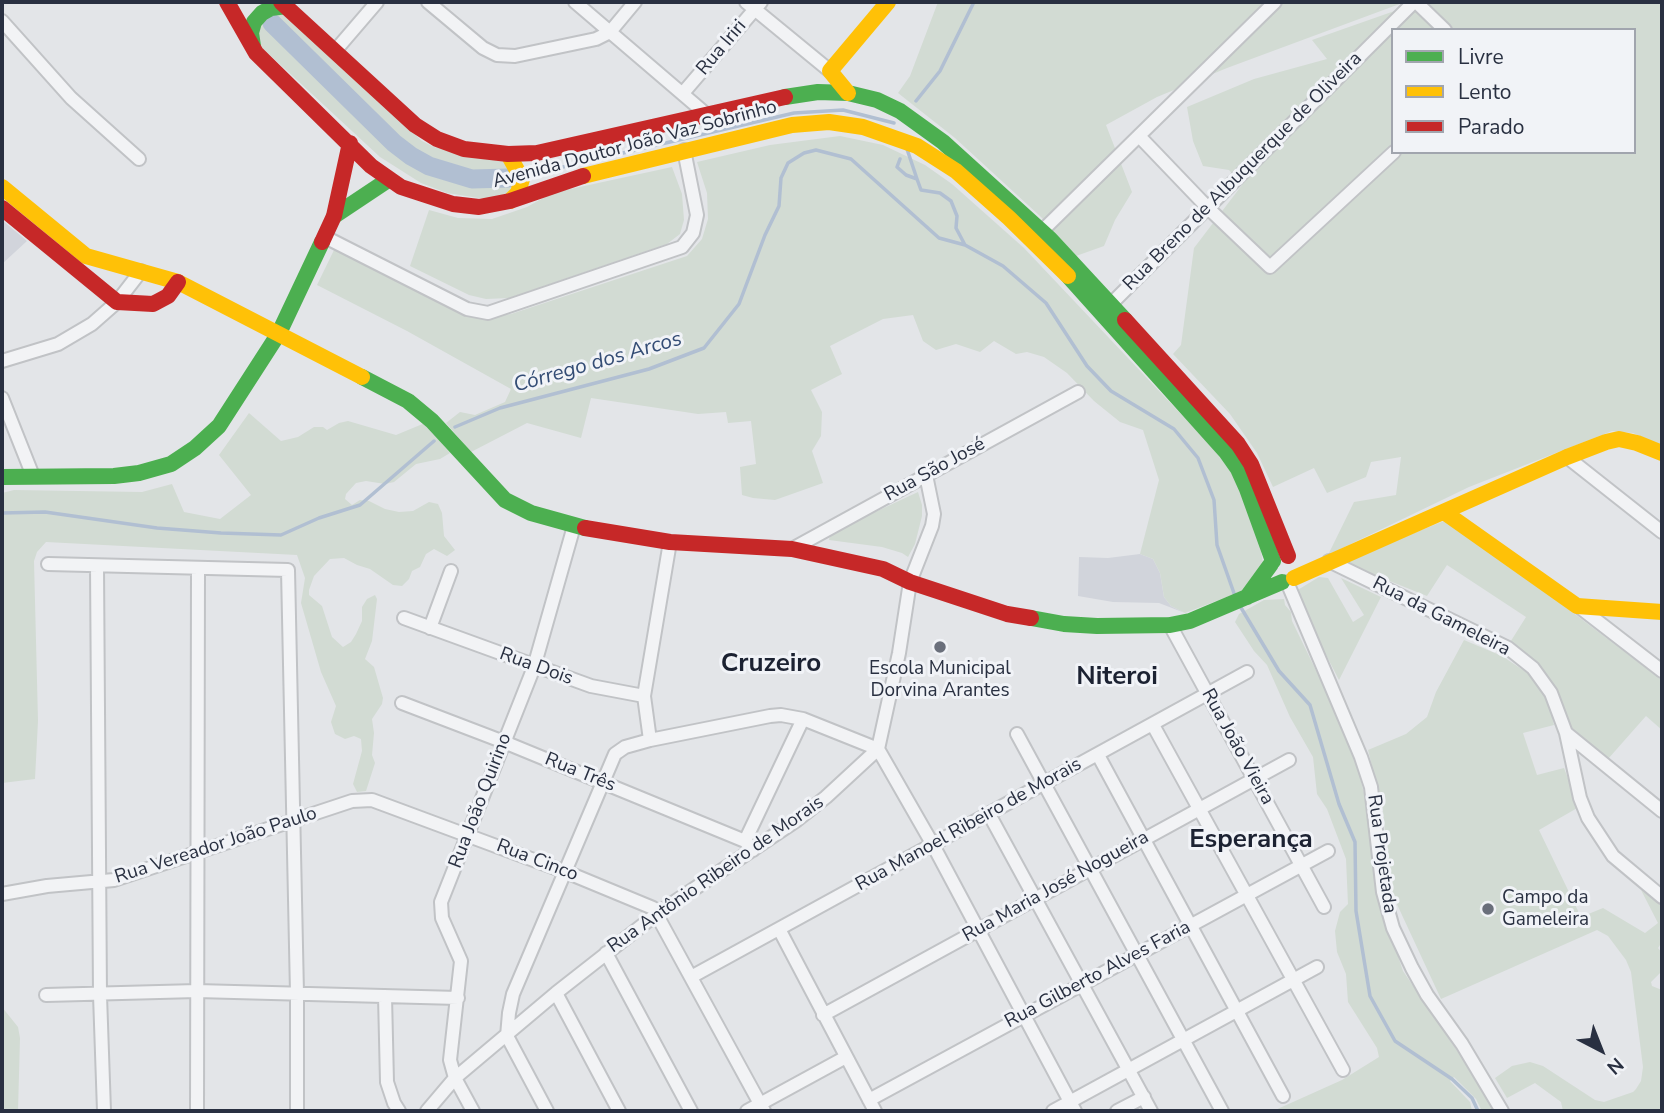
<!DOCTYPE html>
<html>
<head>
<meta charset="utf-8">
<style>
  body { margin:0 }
  #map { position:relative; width:1664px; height:1113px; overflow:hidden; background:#e3e5e8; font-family:"Nunito Sans",sans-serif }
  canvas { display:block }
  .frame { position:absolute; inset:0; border:4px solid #293041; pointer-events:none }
  .legend { position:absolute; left:1391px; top:28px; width:245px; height:126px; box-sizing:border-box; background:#f1f3f7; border:2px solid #a1a5ae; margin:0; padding:9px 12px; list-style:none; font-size:21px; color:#293041 }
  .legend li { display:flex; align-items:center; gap:14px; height:35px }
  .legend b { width:35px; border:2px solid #a1a5ae }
  .north { position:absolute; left:1566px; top:1015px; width:70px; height:70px; -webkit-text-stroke:5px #f1f3f7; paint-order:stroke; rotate:138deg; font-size:19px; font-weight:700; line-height:28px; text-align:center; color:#293041 }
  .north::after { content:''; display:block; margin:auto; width:24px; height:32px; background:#293041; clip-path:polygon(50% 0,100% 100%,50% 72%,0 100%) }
</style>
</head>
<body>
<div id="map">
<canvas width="1664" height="1113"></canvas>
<div class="frame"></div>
<ul class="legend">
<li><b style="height:9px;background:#4caf50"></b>Livre</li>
<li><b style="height:9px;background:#ffc107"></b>Lento</li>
<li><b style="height:9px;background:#c62828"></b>Parado</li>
</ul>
<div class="north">N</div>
</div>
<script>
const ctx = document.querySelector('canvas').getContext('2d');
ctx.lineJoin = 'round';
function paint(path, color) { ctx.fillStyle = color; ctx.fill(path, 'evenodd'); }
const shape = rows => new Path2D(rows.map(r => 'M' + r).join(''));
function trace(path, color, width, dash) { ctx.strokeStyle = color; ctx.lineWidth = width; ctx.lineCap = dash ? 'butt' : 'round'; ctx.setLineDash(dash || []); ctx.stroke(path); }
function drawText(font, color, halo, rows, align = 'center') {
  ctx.font = font + ' "Nunito Sans",sans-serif'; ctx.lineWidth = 6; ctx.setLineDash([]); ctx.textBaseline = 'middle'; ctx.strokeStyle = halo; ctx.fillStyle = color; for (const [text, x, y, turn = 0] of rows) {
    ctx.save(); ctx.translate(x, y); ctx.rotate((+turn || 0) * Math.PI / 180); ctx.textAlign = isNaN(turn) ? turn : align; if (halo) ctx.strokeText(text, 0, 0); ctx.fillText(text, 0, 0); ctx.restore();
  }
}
paint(shape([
  [2,220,27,241,2,264],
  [1140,554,1153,559,1160,573,1164,597,1171,606,1185,613,1159,603,1113,602,1078,596,1079,557,1108,558]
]), '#d1d4db');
paint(shape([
  [938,2,1405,2,1227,68,1157,97,1106,125,1132,192,1115,220,1104,246,1076,256,1041,217,955,138,898,93,910,76],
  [1420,2,1662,2,1662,446,1633,433,1612,431,1469,487,1328,555,1354,502,1396,495,1401,457,1371,462,1366,477,1327,493,1314,468,1273,487,1257,453,1230,414,1173,354,1181,345,1194,248,1242,185,1229,170,1203,166,1193,141,1187,107,1254,79,1327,59,1312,40],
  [1393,30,1634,30,1634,152,1393,152],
  [282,11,422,141,434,147,504,161,514,173,511,193,485,199,447,193,421,183,380,157,257,43,255,24],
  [840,136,883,145,925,165,952,184,1024,248,1213,448,1233,475,1257,529,1263,563,1245,590,1185,613,1171,606,1164,597,1160,573,1153,559,1140,554,1159,480,1143,430,1120,422,1094,401,1067,373,1044,357,1027,352,1016,354,994,341,980,352,956,344,936,350,923,341,913,315,883,319,830,346,842,374,811,390,822,412,821,436,812,451,823,483,775,500,753,498,742,495,740,467,756,464,751,421,728,423,726,412,698,414,591,398,581,438,527,423,471,452,446,423,460,412,475,415,505,402,511,389,407,331,317,285,335,248,464,314,487,317,511,314,687,256,702,239,708,219,707,193,697,162,770,145],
  [672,167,682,194,684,220,680,234,667,244,509,298,486,299,469,295,410,266,429,210,458,218,492,219,527,207,552,193],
  [249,413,281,441,298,437,314,427,323,427,327,430,339,423,348,421,396,435,425,423,450,453,440,459,416,464,394,482,385,484,366,481,356,483,346,494,345,499,352,505,360,500,369,501,385,509,399,512,413,511,429,502,438,504,442,513,444,536,455,550,447,556,434,549,426,554,420,567,412,571,409,579,402,586,393,585,370,569,357,565,344,558,330,559,314,576,309,590,309,595,322,606,332,637,343,647,351,642,356,634,362,621,362,607,367,599,375,595,377,599,372,641,365,659,374,667,383,698,382,704,372,719,374,733,372,755,375,763,366,791,357,792,353,784,362,751,361,739,354,736,345,739,335,734,331,722,336,706,321,672,301,603,305,578,297,555,46,542,37,552,34,561,38,721,35,779,2,783,2,493,14,490,142,492,172,484,184,512,220,519,251,495,219,455],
  [918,492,922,505,922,516,915,544,908,557,902,553,882,547,829,540,830,535,843,527],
  [1449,519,1662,680,1662,730,1646,716,1608,759,1571,728,1556,690,1509,644,1526,617,1447,565,1427,596,1342,562],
  [1319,577,1328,578,1353,622,1364,615,1341,578,1381,597,1339,680,1307,618,1296,591],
  [1284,599,1285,605,1291,612,1292,621,1327,693,1357,765,1368,809,1375,887,1403,971,1466,1064,1495,1111,1482,1111,1476,1099,1454,1077,1450,1081,1470,1102,1472,1111,1273,1111,1342,1080,1379,1057,1377,1048,1348,1002,1346,974,1337,952,1335,931,1340,912,1348,904,1346,859,1327,809,1317,794,1313,757,1290,717,1267,665,1254,651,1235,622,1239,614,1264,600],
  [1464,640,1502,656,1529,674,1548,700,1554,725,1523,733,1537,775,1564,768,1579,807,1539,830,1581,917,1603,908,1645,933,1658,923,1641,890,1662,906,1662,942,1658,948,1662,953,1662,971,1651,982,1652,986,1662,990,1662,1111,1563,1111,1561,1102,1535,1083,1507,1098,1495,1078,1512,1066,1530,1062,1543,1066,1595,1100,1604,1102,1633,1092,1636,1089,1641,1081,1643,1067,1631,972,1626,960,1608,936,1597,930,1441,999,1395,900,1390,886,1383,811,1368,750,1406,734,1427,717,1436,692],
  [2,1007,18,1027,20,1038,18,1111,2,1111]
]), '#d2dbd3');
trace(shape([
  [916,101,940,71,974,2],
  [907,149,917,179],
  [900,159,897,167,906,175,917,179,921,190,940,193,951,201,957,216,956,228,965,245],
  [533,174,794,113,843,110,894,123],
  [455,427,500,408,649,369,704,348,739,304,765,235,779,206,781,178,788,163,804,153,816,150,851,159,939,238,965,245,1003,266,1046,303,1087,366,1111,391,1174,429,1198,458,1214,500,1217,545,1235,596],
  [2,513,45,512,157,528,221,533,281,535,319,518,360,505,434,441],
  [1240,606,1279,671,1310,705,1339,804,1355,842,1356,911,1370,996,1395,1041,1452,1079,1472,1098,1478,1111]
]), '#b1bfd2', 3.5);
trace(shape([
  [272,23,394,143,411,156,429,166,472,179,509,178]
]), '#b1bfd2', 19);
const street = shape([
  [428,2,483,48,497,55,515,56,596,39,610,32,635,2],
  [575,2,706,114],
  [746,2,830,71],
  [1416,2,1445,30],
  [2,21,71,98,139,159],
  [335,51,377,2],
  [683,93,761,2],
  [1139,136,1208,208,1270,267,1394,152],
  [1042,231,1275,2],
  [325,237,467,309,488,313,682,247,693,233,697,215,684,150],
  [1105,310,1414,2],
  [2,361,58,344,92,324,117,302,141,271],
  [2,398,33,476],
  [1567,457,1662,532],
  [792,549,1078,392],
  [1329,561,1508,648,1533,668,1551,693,1566,733,1580,798,1588,818,1613,856,1662,897],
  [48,564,288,570,297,993,297,1111],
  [97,566,100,995,104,1111],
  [1287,582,1361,757,1371,787,1383,892,1393,928,1412,968,1427,995,1462,1044,1502,1111],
  [1578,606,1662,671],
  [404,618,591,686,644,696],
  [1170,625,1324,907],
  [430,628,451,571],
  [402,703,504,742,745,841,753,850],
  [1153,725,1343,1070],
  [1566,733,1662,811],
  [1017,734,1222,1111],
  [650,740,644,696,670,542],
  [1098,755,1283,1096],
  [989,814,1151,1111],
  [745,841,803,719],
  [2,894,47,886,114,880,352,801,372,800,566,872,653,908,764,1111],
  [779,929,875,1111],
  [606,953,691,1111],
  [691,977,1247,672],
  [556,993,619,1111],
  [46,995,197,991,458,998],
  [385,996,387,1082,394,1103,399,1111],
  [823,1015,1289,760],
  [869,1100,1328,851],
  [197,1111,198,569],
  [427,1111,455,1078,556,993,658,913,797,820,826,797,878,749,899,653,910,582,932,526,934,514,926,475],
  [473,1111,455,1078,450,1060,461,961,442,918,441,902,534,667,574,526],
  [547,1111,507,1036,509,1013,513,994,615,754,625,747,650,740,770,716,781,715,803,719,878,749,933,845,1075,1111],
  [747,1111,846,1057],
  [1053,1111,1317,967],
  [1117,1111,1144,1097]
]);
trace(street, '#c1c3c6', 16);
trace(street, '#f2f3f5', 12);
trace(shape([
  [253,46,251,33,254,22,262,13,271,8,287,6],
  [785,97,818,92,848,93,877,100,900,111,943,142,1050,239,1125,320],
  [334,216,388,180],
  [1068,276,1226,452,1238,469,1247,489,1273,561],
  [362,377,408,401,432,421,505,500,531,513,585,528],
  [2,477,114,476,139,473,171,464,195,448,219,426,279,333,322,242],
  [1247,597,1271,564],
  [1031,618,1064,624,1097,626,1170,625,1190,621,1282,582]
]), '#4caf50', 16);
trace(shape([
  [848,93,830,71,888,2],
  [508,154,522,179,518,193,510,201],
  [583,176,792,125,829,122,863,127,917,146,956,171,1009,218,1068,276],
  [2,187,86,256,178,282,362,377],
  [1444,512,1577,606,1662,612],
  [1294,578,1567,457,1606,442,1619,439,1637,443,1662,453]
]), '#ffc107', 16);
trace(shape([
  [227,2,256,53,371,166,401,187,453,204,479,207,510,201,583,176],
  [281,2,415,125,437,139,464,149,508,154,537,153,785,97],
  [2,208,117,302,153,304,168,296,178,282],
  [322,242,334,216,350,143],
  [1125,320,1238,444,1251,464,1288,556],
  [585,528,670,542,792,549,883,569,910,582,1007,614,1031,618]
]), '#c62828', 16);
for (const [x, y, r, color] of [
  [940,647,7,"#6a6f7b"],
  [1488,909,7,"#6a6f7b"]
]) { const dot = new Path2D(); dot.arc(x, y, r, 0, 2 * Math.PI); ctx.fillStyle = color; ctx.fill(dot); trace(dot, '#f1f3f7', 2.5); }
drawText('19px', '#293041', '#f1f3f7', [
  ["Rua Iriri",722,48,-50],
  ["Avenida Doutor João Vaz Sobrinho",635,145,-15],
  ["Rua Breno de Albuquerque de Oliveira",1243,172,-45],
  ["Rua São José",935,470,-29],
  ["Rua da Gameleira",1441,617,27],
  ["Rua Dois",536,667,20],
  ["Rua João Vieira",1237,747,61],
  ["Rua Três",580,773,22],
  ["Rua João Quirino",481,801,-69],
  ["Rua Manoel Ribeiro de Morais",969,825,-29],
  ["Rua Vereador João Paulo",216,846,-18],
  ["Rua Projetada",1381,854,82],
  ["Rua Cinco",537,861,21],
  ["Rua Antônio Ribeiro de Morais",716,875,-35],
  ["Rua Maria José Nogueira",1056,887,-29],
  ["Rua Gilberto Alves Faria",1098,975,-28]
]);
drawText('19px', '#293041', '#f1f3f7', [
  ["Escola Municipal",940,669],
  ["Dorvina Arantes",940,691],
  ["Campo da",1502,898,"left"],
  ["Gameleira",1502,920,"left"]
]);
drawText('italic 21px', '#344d75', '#f1f3f7', [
  ["Córrego dos Arcos",598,363,-16]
]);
drawText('bold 26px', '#1c2232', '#f1f3f7', [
  ["Cruzeiro",771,665],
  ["Niteroi",1117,678],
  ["Esperança",1251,841]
]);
</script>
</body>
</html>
